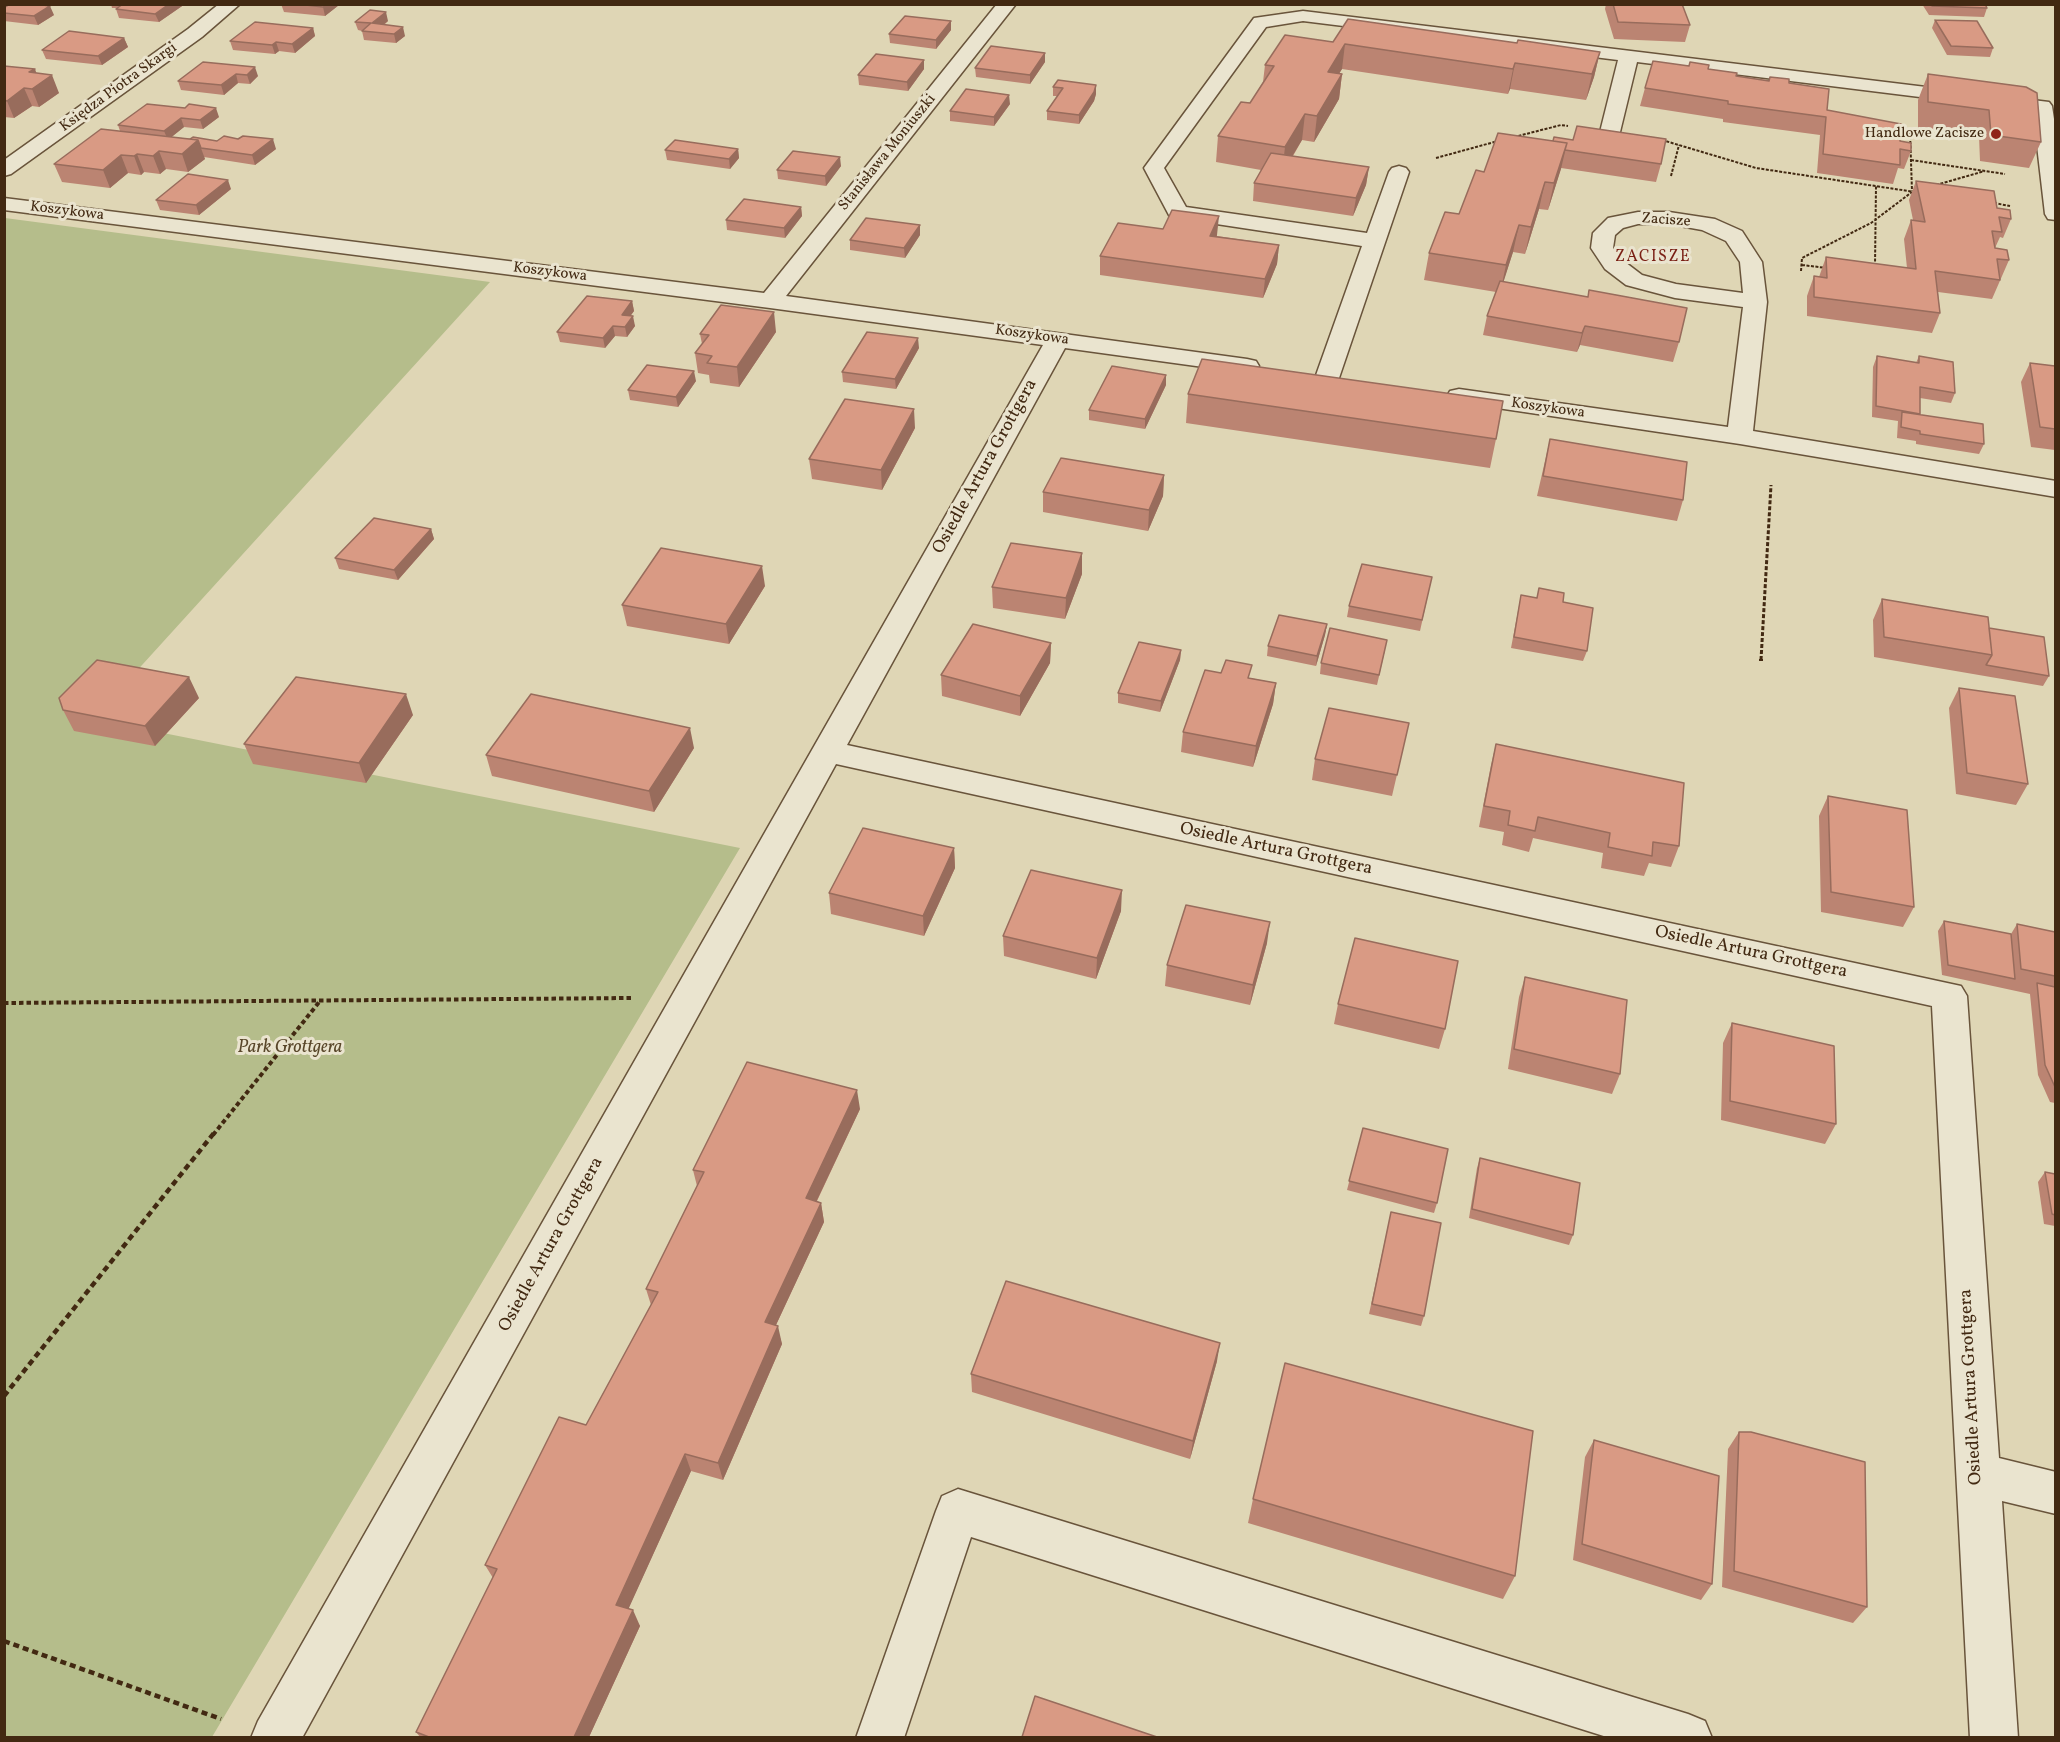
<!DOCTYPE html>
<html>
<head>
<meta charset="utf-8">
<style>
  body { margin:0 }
  #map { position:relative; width:2060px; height:1742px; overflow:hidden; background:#dfd6b5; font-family:Vollkorn,serif }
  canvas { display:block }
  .frame { position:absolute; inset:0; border:6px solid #422912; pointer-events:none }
</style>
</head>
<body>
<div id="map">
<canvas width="2060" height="1742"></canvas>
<div class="frame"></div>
</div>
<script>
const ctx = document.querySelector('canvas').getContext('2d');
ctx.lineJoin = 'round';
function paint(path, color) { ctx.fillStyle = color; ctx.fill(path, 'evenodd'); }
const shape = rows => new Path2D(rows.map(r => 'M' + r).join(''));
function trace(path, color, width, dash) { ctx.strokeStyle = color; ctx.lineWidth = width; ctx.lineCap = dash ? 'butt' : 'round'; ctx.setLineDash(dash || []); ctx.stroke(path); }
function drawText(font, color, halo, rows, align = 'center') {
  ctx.font = font + ' Vollkorn,serif'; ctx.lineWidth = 6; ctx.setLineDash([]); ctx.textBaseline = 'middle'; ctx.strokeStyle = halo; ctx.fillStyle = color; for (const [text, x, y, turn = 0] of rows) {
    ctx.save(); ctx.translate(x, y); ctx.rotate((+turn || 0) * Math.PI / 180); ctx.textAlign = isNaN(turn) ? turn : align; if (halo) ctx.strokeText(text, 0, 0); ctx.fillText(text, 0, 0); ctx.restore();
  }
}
paint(shape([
  [5,218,490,282,93,719,740,848,212,1737,5,1738]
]), '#b5bd8b');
const minor = shape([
  [219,4,240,4,202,37,11,174,4,176,4,160,188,29,219,4],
  [997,4,1016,4,786,296,1247,359,1256,361,1259,366,1256,371,1247,373,1065,348,847,745,1961,986,1967,996,1999,1458,2056,1472,2056,1514,2002,1501,2018,1738,1970,1738,1932,1006,836,764,302,1738,251,1738,258,1721,1043,345,770,308,4,210,4,198,764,293,997,4],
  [1303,11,2049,102,2052,106,2056,132,2056,220,2048,219,2045,214,2033,111,1637,62,1620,132,1617,136,1610,138,1603,136,1600,132,1618,60,1303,21,1266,27,1164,168,1186,207,1367,233,1389,172,1392,168,1399,166,1406,168,1409,172,1339,378,1336,383,1327,385,1318,383,1315,378,1362,246,1170,217,1144,168,1254,18,1303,11],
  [1638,212,1669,212,1715,219,1742,231,1762,262,1767,302,1753,431,2056,481,2056,497,1740,444,1450,401,1447,396,1450,391,1459,389,1728,427,1743,307,1675,298,1626,285,1605,269,1591,248,1593,233,1608,218,1638,212],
  [1638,224,1669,224,1702,230,1726,241,1740,262,1743,293,1676,284,1642,275,1621,259,1613,248,1615,235,1623,228,1638,224],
  [958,1489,1688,1714,1705,1721,1712,1738,1610,1738,971,1537,904,1738,856,1738,936,1511,942,1496,958,1489]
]);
trace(minor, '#69543b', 3);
trace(shape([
  [1910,132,1912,191],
  [1514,137,1561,125,1568,126],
  [1662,140,1756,168,1915,192],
  [1436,158,1498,141],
  [1911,160,2005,174],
  [1671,176,1679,145],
  [1936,185,1985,171],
  [1994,203,2010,206],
  [1802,265,1827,268],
  [1875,266,1876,186],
  [1801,271,1802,258,1871,223,1912,192]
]), '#422912', 2, [3, 1.5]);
trace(shape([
  [1761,660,1771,485]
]), '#422912', 3, [4, 2]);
trace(shape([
  [1761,661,1761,659],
  [4,1003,631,998],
  [213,1135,320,1001]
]), '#422912', 4, [4.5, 3]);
trace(shape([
  [4,1396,214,1133],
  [4,1641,221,1719]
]), '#422912', 4.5, [6, 4]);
paint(minor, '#eae4cf');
paint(shape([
  [111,4,185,4,159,22,119,18,116,9,118,8,112,8],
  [281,4,351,4,349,6,339,5,325,16,284,12],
  [1606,4,1682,4,1690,25,1685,42,1614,39,1605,9],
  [1922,4,1985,4,1987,8,1984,17,1929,15],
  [4,8,54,15,38,25,4,21],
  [1935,20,1993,48,1990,57,1947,55,1932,28],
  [388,21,384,25,405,36,396,43,364,40,362,31,358,30,355,22],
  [313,28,315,36,295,53,279,51,275,54,233,50,230,41],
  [951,30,936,49,890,43,889,34],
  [124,38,128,47,102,65,46,59,42,50],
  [1333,42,1517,43,1600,52,1594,77,1586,100,1510,89,1508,94,1342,69,1339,73,1342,74,1339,99,1314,142,1302,140,1293,156,1369,167,1366,185,1353,216,1253,201,1254,183,1261,170,1216,162,1218,136,1250,103,1263,82,1265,65],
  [924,60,924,69,908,91,859,85,858,75],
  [203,62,258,76,250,84,238,83,224,95,181,90,178,81],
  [1045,62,1030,84,976,77,975,68],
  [4,66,36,73,59,93,39,107,32,106,14,118,4,117],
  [1708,69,1736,76,1789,83,1827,110,1900,141,1911,151,1904,169,1898,168,1893,184,1817,173,1820,135,1723,122,1723,119,1640,106,1645,88],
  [1928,74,2026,87,2041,142,2029,168,1980,161,1979,136,1918,128,1918,100],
  [1096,85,1096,94,1094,101,1079,124,1047,120,1047,111,1057,96,1053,96,1053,87],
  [147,104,219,117,203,129,184,127,171,137,217,141,276,149,255,165,204,157,205,159,188,172,166,169,160,174,144,172,141,175,128,173,110,188,62,182,54,164,120,131,118,125],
  [1010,104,994,126,950,121,950,111],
  [1498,133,1661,164,1656,182,1561,168,1548,210,1539,209,1525,254,1513,252,1503,282,1679,342,1673,362,1580,345,1577,352,1483,335,1487,316,1496,292,1424,280,1429,253,1459,214,1484,172],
  [738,149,739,158,730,169,667,160,665,150],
  [841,166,826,186,778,179,777,170],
  [1916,181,1997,208,2011,219,2003,238,2000,237,1995,248,2009,260,1992,299,1938,292,1940,313,1932,333,1807,316,1807,296,1814,276,1819,277,1826,257,1907,268,1904,239,1911,220,1913,220,1909,200],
  [231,189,199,215,160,210,156,200],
  [801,207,802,216,785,238,727,230,726,220],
  [920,225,920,235,905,258,850,250,850,240],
  [1163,229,1217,235,1217,236,1279,245,1277,264,1263,298,1100,275,1100,256],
  [632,301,634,311,630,316,635,326,627,337,615,336,605,348,560,342,557,332],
  [776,332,739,387,710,383,709,375,698,373,695,353,702,344,700,334],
  [919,348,896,389,843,382,842,372],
  [1877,356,1916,363,1919,356,1955,393,1951,403,1920,398,1919,415,1984,444,1979,454,1916,444,1916,441,1897,438,1898,421,1872,417,1873,367],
  [2030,363,2055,366,2055,450,2031,447,2021,382],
  [696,381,678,407,630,400,628,390],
  [1166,385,1145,429,1089,420,1089,410],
  [1188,394,1496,439,1490,468,1186,423],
  [915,428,882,490,812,479,809,459],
  [1550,439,1683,500,1677,521,1537,496],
  [1164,475,1163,496,1148,531,1043,512,1043,492],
  [431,529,434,539,398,580,339,569,335,558],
  [1082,574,1065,619,993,608,992,587],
  [1432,577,1420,631,1347,617,1349,606],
  [765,586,729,644,627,626,622,605],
  [1539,588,1563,602,1587,651,1583,661,1511,648,1521,595,1537,598],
  [1882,599,1989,628,2049,676,2043,686,1874,657,1873,620],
  [1327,624,1325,635,1316,666,1267,656,1268,646],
  [1051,643,1050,663,1020,716,942,696,941,675],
  [1181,650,1180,660,1160,712,1118,703,1118,693],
  [1385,650,1377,685,1320,674,1321,663],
  [1250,678,1276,683,1273,704,1253,767,1181,752,1183,732],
  [1959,688,2028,784,2016,805,1956,794,1949,708],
  [199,698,155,746,74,731,63,710],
  [413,715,366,783,253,764,244,744],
  [1409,723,1392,796,1312,780,1315,759],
  [1496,744,1679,846,1671,867,1649,863,1644,876,1601,868,1603,853,1533,838,1529,852,1502,845,1504,832,1479,827,1491,765],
  [694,748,654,812,492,776,486,755],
  [1828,796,1914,907,1903,927,1821,912,1819,816],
  [954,848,955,868,924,936,831,914,829,893],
  [1121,911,1096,979,1004,956,1003,936],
  [1944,921,2011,934,2017,924,2055,932,2055,1103,2050,1102,2038,1075,2030,994,1942,975,1938,931],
  [1267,943,1250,1005,1165,986,1167,965],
  [1525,977,1620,1074,1612,1094,1508,1069,1519,997],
  [1338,1004,1445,1029,1439,1049,1334,1024],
  [1732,1023,1836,1124,1825,1144,1721,1120,1723,1043],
  [860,1109,817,1201,821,1203,824,1222,776,1325,782,1344,723,1480,691,1471,628,1609,640,1626,589,1737,420,1737,416,1732,493,1578,485,1565,586,1425,651,1305,646,1289,697,1186,693,1170],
  [1363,1128,1437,1203,1434,1213,1347,1190],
  [1480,1158,1573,1235,1569,1245,1469,1218,1477,1168],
  [2045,1172,2055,1174,2055,1226,2044,1224,2038,1182],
  [1391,1212,1424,1316,1421,1326,1369,1314],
  [1217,1361,1190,1459,972,1392,971,1374],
  [1739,1432,1867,1607,1853,1623,1722,1587,1728,1449],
  [1594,1440,1712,1584,1701,1600,1573,1560,1585,1457],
  [1253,1499,1515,1576,1503,1599,1248,1523]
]), '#bb8472');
paint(shape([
  [169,4,185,4,159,22,155,14],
  [326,4,339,4,339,5,325,16,323,7],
  [50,6,54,15,38,25,34,16],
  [386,12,388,21,374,32,372,23],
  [951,21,951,30,936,49,936,40],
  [403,27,405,36,396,43,394,34],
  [313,28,315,36,295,53,292,44],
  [124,38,128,47,102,65,98,56],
  [276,42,279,51,275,54,272,45],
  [1345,44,1342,69,1325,97,1328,72],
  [1600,52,1594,77,1586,100,1592,74],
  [1045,53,1045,62,1030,84,1030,75],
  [924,60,924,69,908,91,907,82],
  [1515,63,1510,89,1508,94,1513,69],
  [255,67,258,76,250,84,247,75],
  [35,69,40,83,52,75,59,93,39,107,32,89,29,72],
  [236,74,238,83,224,95,221,85],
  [1342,74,1339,99,1314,142,1317,116],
  [1096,85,1096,94,1094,101,1079,124,1079,115],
  [24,88,32,106,14,118,7,101],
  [1009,95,1010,104,994,126,994,117],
  [216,108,219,117,203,129,200,120],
  [1305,114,1302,140,1282,173,1285,147],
  [181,118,184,127,168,140,164,131],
  [273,139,276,149,255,165,252,155],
  [198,140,205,159,188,172,182,154],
  [1567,143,1561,169,1548,210,1554,183],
  [738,149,739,158,730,169,729,159],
  [159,151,166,169,160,174,153,156],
  [137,154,144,172,141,175,134,156],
  [121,155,128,173,110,188,103,170],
  [840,157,841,166,826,186,825,176],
  [1369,167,1366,185,1353,216,1356,198],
  [228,180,231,189,199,215,196,205],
  [1545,182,1539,209,1525,254,1531,227],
  [801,207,802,216,785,238,784,228],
  [1219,216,1217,235,1209,254,1210,236],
  [920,225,920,235,905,258,904,248],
  [1519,225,1513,252,1500,293,1506,265],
  [1279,245,1277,264,1263,298,1265,279],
  [632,301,634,311,624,325,622,315],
  [774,312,776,332,739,387,737,367],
  [633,316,635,326,627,337,625,327],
  [613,326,615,336,605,348,603,338],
  [1585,326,1580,345,1577,352,1582,333],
  [918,338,919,348,896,389,895,379],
  [694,371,696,381,678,407,676,397],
  [1166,375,1166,385,1145,429,1145,419],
  [914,409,915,428,882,490,881,470],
  [1164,475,1163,496,1148,531,1149,510],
  [431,529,434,539,398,580,394,570],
  [1082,553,1082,574,1065,619,1066,598],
  [762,566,765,586,729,644,726,624],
  [1327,624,1325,635,1316,666,1317,656],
  [1051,643,1050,663,1020,716,1020,696],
  [1181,650,1180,660,1160,712,1161,701],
  [189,677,199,698,155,746,145,726],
  [1276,683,1273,704,1253,767,1256,746],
  [406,694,413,715,366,783,359,763],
  [690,728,694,748,654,812,649,791],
  [954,848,955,868,924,936,923,916],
  [1122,890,1121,911,1096,979,1097,958],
  [1270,922,1267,943,1250,1005,1253,985],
  [857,1090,860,1109,809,1217,806,1198],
  [821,1203,824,1222,769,1340,765,1322],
  [778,1326,782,1344,723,1480,718,1463],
  [1220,1343,1217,1361,1190,1459,1193,1441],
  [685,1454,691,1471,623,1621,616,1605],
  [633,1610,640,1626,589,1737,574,1737]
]), '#986c5c');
const building = shape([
  [10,4,36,4,50,6,34,16,4,13,4,8,10,4],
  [123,4,169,4,155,14,116,9,123,4],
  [297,4,326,4,323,7,297,4],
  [1613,4,1682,4,1690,25,1618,22,1613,4],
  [1931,4,1985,4,1987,8,1932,6,1931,4],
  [370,10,386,12,372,23,403,27,394,34,362,31,371,23,355,22,370,10],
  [905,16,951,21,936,40,889,34,905,16],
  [1348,19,1517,43,1518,40,1600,52,1592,74,1515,63,1513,69,1345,44,1328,72,1342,74,1317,116,1305,114,1285,147,1218,136,1241,102,1250,103,1274,66,1265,65,1285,35,1333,42,1348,19],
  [1935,20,1977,21,1993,48,1951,46,1935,20],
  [255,22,313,28,292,44,276,42,272,45,230,41,255,22],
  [69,31,124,38,98,56,42,50,69,31],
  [991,46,1045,53,1030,75,975,68,991,46],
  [876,54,924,60,907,82,858,75,876,54],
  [1653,61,1689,66,1690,62,1709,65,1708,69,1737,73,1736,76,1769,81,1770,77,1789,79,1789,83,1829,89,1827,110,1901,124,1900,141,1911,143,1911,151,1900,149,1900,165,1823,154,1826,117,1728,104,1728,101,1645,88,1653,61],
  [203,62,255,67,247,75,236,74,221,85,178,81,203,62],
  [4,66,35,69,29,72,52,75,32,89,24,88,7,101,4,100,4,66],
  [1928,74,2026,87,2037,93,2041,142,1991,135,1989,110,1928,102,1928,74],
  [1058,80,1096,85,1094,92,1079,115,1047,111,1063,88,1053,87,1058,80],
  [966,89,1009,95,994,117,950,111,966,89],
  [147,104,185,108,189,104,216,108,200,120,181,118,164,131,118,125,147,104],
  [1577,126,1666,139,1661,164,1565,150,1567,143,1553,141,1554,137,1573,140,1577,126],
  [101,129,198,140,182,154,159,151,153,156,137,154,134,156,121,155,103,170,54,164,101,129],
  [1498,133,1567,143,1554,183,1545,182,1531,227,1519,225,1506,265,1429,253,1445,212,1459,214,1476,170,1484,172,1498,133],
  [224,136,238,139,243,136,273,139,252,155,201,148,198,140,190,139,193,137,217,141,224,136],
  [675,140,738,149,729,159,665,150,675,140],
  [793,151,840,157,825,176,777,170,793,151],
  [1271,153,1369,167,1356,198,1254,183,1271,153],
  [188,174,228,180,196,205,156,200,188,174],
  [1916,181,1994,191,1997,208,2010,210,2011,219,1999,217,2002,232,1992,231,1995,248,2007,250,2009,260,1997,259,2000,280,1935,271,1940,313,1814,297,1814,276,1827,278,1826,257,1916,269,1911,220,1925,222,1916,181],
  [744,199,801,207,784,228,726,220,744,199],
  [1172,210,1219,216,1210,236,1279,245,1265,279,1100,256,1118,223,1163,229,1172,210],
  [866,218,920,225,904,248,850,240,866,218],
  [1500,281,1588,297,1589,290,1687,308,1679,342,1585,326,1582,333,1487,316,1500,281],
  [587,296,632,301,622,315,633,316,625,327,613,326,603,338,557,332,587,296],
  [721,305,774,312,737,367,707,363,712,356,695,353,709,335,700,334,721,305],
  [867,332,918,338,895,379,842,372,867,332],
  [1877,356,1919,363,1919,356,1953,362,1955,393,1920,387,1920,414,1876,406,1877,356],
  [1202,359,1503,401,1496,439,1188,394,1202,359],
  [2030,363,2055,366,2055,429,2040,427,2030,363],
  [647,365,694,371,676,397,628,390,647,365],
  [1112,366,1166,375,1145,419,1089,410,1112,366],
  [845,399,914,409,881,470,809,459,845,399],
  [1902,412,1983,424,1984,444,1920,434,1920,431,1901,427,1902,412],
  [1550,439,1687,462,1683,500,1543,476,1550,439],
  [1061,458,1164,475,1149,510,1043,492,1061,458],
  [374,518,431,529,394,570,335,558,374,518],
  [1011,543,1082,553,1066,598,992,587,1011,543],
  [661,548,762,566,726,624,622,605,661,548],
  [1362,564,1432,577,1422,620,1349,606,1362,564],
  [1539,588,1564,593,1563,602,1593,608,1587,651,1514,637,1521,595,1537,598,1539,588],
  [1882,599,1988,617,1992,655,1884,637,1882,599],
  [1279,615,1327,624,1317,656,1268,646,1279,615],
  [973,624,1051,643,1020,696,941,675,973,624],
  [1330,628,1387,640,1379,675,1321,663,1330,628],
  [1989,628,2044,637,2049,676,1986,665,1992,655,1989,628],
  [1139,642,1181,650,1161,701,1118,693,1139,642],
  [97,660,189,677,145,726,63,710,59,698,97,660],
  [1226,660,1252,665,1248,678,1276,683,1256,746,1183,732,1205,670,1221,673,1226,660],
  [296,677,406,694,359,763,244,744,296,677],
  [1959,688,2015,696,2028,784,1967,773,1959,688],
  [531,694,690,728,649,791,486,755,531,694],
  [1329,708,1409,723,1397,775,1315,759,1329,708],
  [1496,744,1684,783,1679,846,1653,842,1652,856,1608,847,1610,833,1538,817,1535,831,1508,825,1510,811,1484,806,1496,744],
  [1828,796,1907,810,1914,907,1831,892,1828,796],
  [863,828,954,848,923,916,829,893,863,828],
  [1031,870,1122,890,1097,958,1003,936,1031,870],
  [1186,905,1270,922,1253,985,1167,965,1186,905],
  [1944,921,2011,934,2015,979,1948,965,1944,921],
  [2017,924,2055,932,2055,976,2021,969,2017,924],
  [1355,938,1458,961,1445,1029,1338,1004,1355,938],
  [1525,977,1627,1000,1620,1074,1514,1049,1525,977],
  [2037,983,2055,987,2055,1087,2045,1065,2037,983],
  [1732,1023,1834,1046,1836,1124,1730,1101,1732,1023],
  [747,1062,857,1090,806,1198,821,1203,765,1322,778,1326,718,1463,685,1454,616,1605,633,1610,574,1737,429,1737,416,1732,497,1569,485,1565,559,1417,586,1425,658,1292,646,1289,704,1172,693,1170,747,1062],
  [1363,1128,1448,1149,1437,1203,1349,1181,1363,1128],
  [1480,1158,1580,1183,1573,1235,1472,1209,1480,1158],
  [2045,1172,2055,1174,2055,1215,2052,1214,2045,1172],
  [1391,1212,1441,1223,1424,1316,1372,1304,1391,1212],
  [1006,1281,1220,1343,1193,1441,971,1374,1006,1281],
  [1285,1363,1533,1431,1515,1576,1253,1499,1285,1363],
  [1739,1432,1751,1432,1865,1462,1867,1607,1734,1571,1739,1432],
  [1594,1440,1719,1476,1712,1584,1582,1544,1594,1440],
  [1035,1696,1157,1737,1022,1737,1035,1696]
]);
paint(building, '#d99a84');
trace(building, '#986c5c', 1.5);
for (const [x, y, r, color] of [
  [1996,134,6,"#8f2418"]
]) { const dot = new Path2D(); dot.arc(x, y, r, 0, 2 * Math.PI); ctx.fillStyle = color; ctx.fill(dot); trace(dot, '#eae4cf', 2); }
drawText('15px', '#422912', '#eae4cf', [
  ["Księdza Piotra Skargi",119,88,-36],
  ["Stanisława Moniuszki",888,153,-51],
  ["Koszykowa",67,212,7],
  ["Zacisze",1666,221,4],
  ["Koszykowa",550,273,7],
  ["Koszykowa",1032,336,8],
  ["Koszykowa",1548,409,8]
]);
drawText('15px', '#422912', '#eae4cf', [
  ["Handlowe Zacisze",1984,134]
], 'right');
ctx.letterSpacing = '1.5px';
drawText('16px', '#7a1f14', '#eae4cf', [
  ["ZACISZE",1653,258]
]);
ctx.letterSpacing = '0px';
drawText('18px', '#422912', '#eae4cf', [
  ["Osiedle Artura Grottgera",986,467,-61],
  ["Osiedle Artura Grottgera",1276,850,12],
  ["Osiedle Artura Grottgera",1751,953,12],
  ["Osiedle Artura Grottgera",552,1245,-61],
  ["Osiedle Artura Grottgera",1972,1387,-93]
]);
drawText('italic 18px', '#59472a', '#eae4cf', [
  ["Park Grottgera",290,1049]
]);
</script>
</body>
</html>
